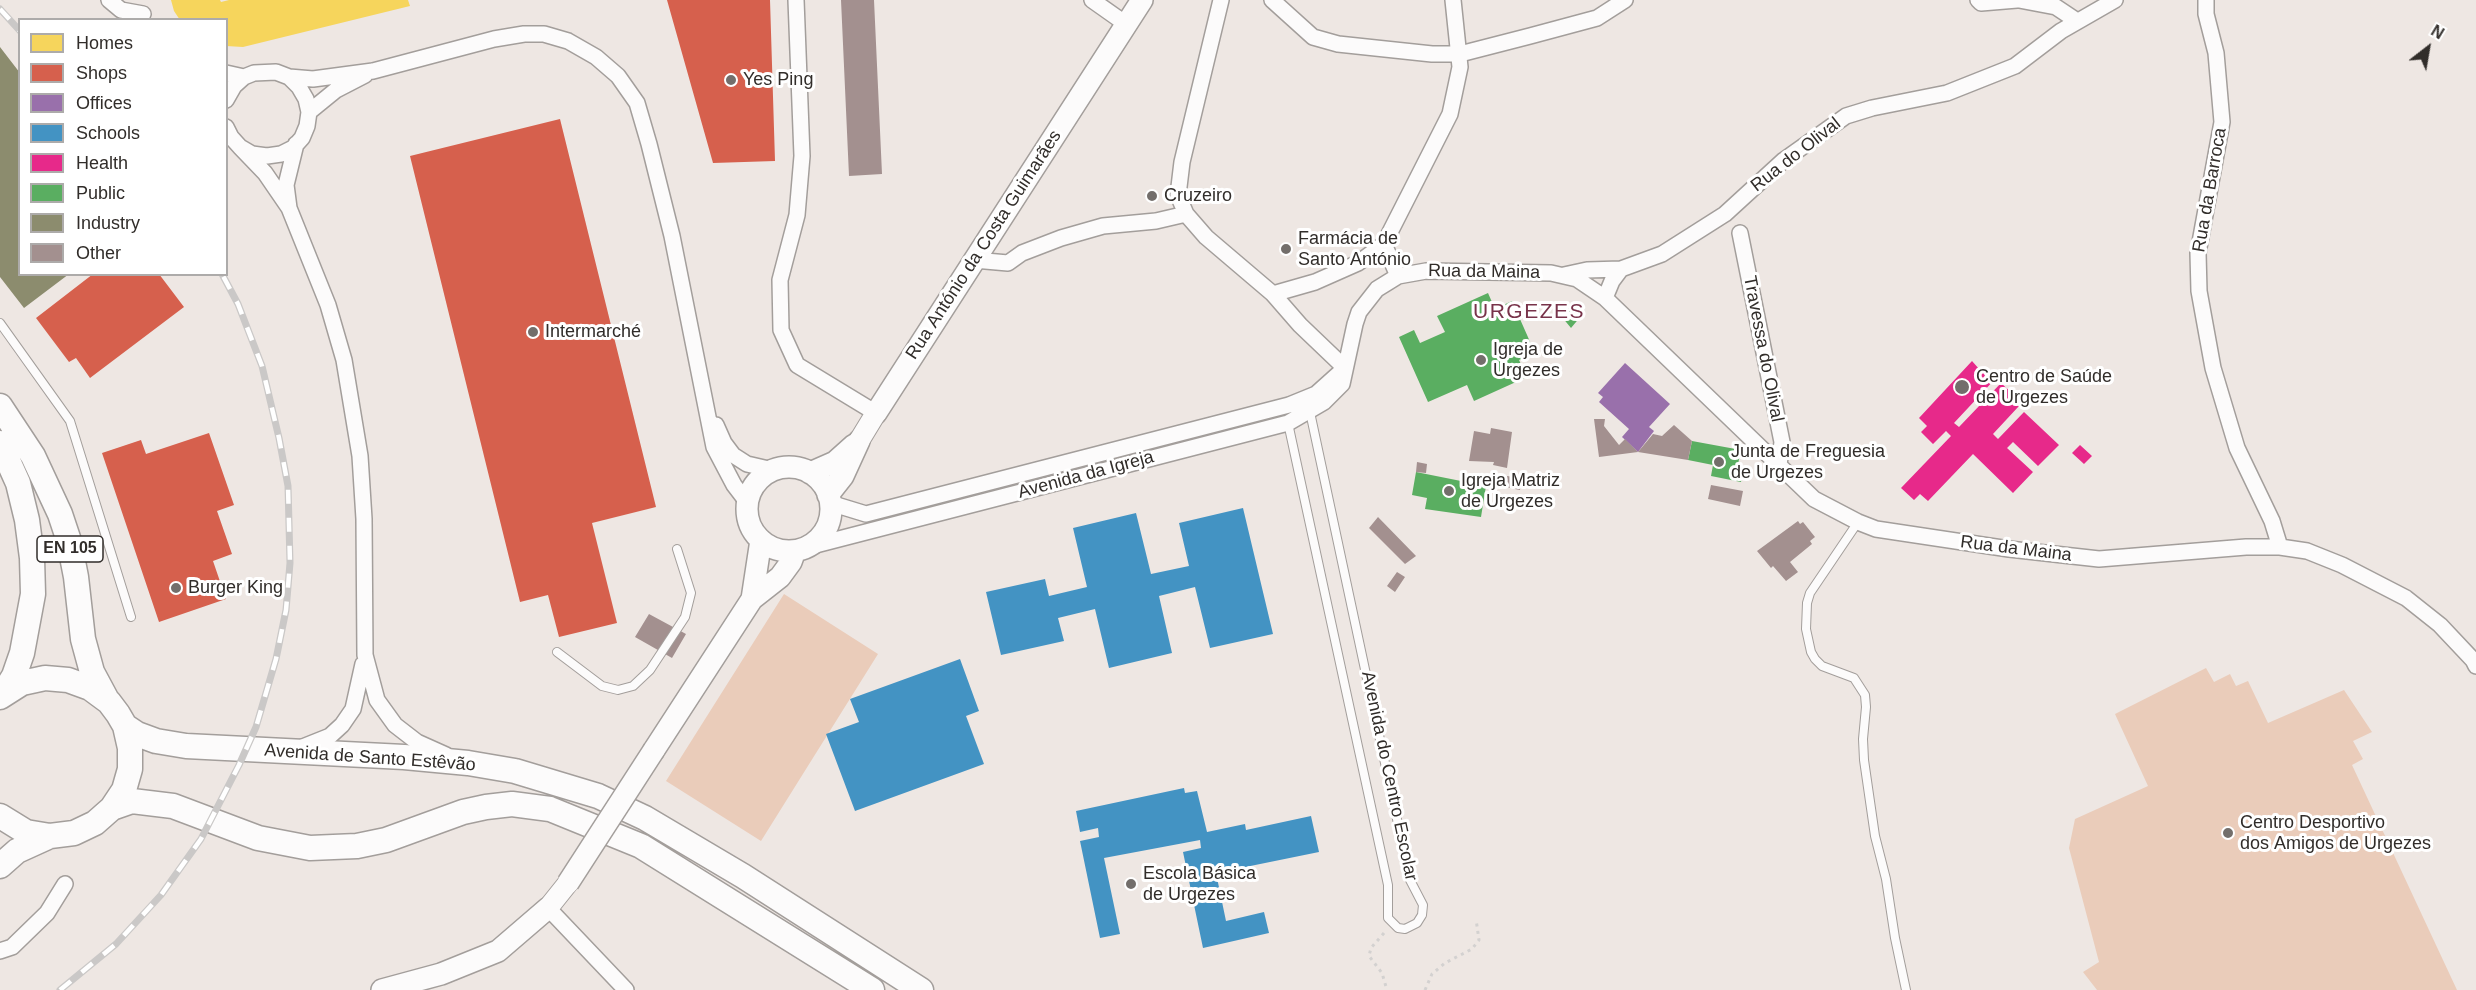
<!DOCTYPE html>
<html>
<head>
<meta charset="utf-8">
<style>
  body { margin:0 }
  #map { position:relative; width:2476px; height:990px; overflow:hidden; background:#eee7e3; font-family:Helvetica,sans-serif }
  canvas { display:block }
  .legend { position:absolute; left:18px; top:18px; width:210px; height:258px; box-sizing:border-box; background:#fff; border:2px solid #adabaa; margin:0; padding:8px 10px; list-style:none; font-size:18px; color:#312d2a }
  .legend li { display:flex; align-items:center; gap:12px; height:30px }
  .legend b { width:30px; border:2px solid #adabaa }
  .north { position:absolute; left:2398px; top:18px; width:60px; height:60px; -webkit-text-stroke:4px #fff; paint-order:stroke; rotate:31deg; font-size:16px; font-weight:700; line-height:24px; text-align:center; color:#312d2a }
  .north::after { content:''; display:block; margin:auto; width:21px; height:27px; background:#312d2a; clip-path:polygon(50% 0,100% 100%,50% 72%,0 100%) }
</style>
</head>
<body>
<div id="map">
<canvas width="2476" height="990"></canvas>
<ul class="legend">
<li><b style="height:16px;background:#f6d55c"></b>Homes</li>
<li><b style="height:16px;background:#d6604d"></b>Shops</li>
<li><b style="height:16px;background:#9970ab"></b>Offices</li>
<li><b style="height:16px;background:#4393c3"></b>Schools</li>
<li><b style="height:16px;background:#e7298a"></b>Health</li>
<li><b style="height:16px;background:#5aae61"></b>Public</li>
<li><b style="height:16px;background:#8c8c6e"></b>Industry</li>
<li><b style="height:16px;background:#a3908f"></b>Other</li>
</ul>
<div class="north">N</div>
</div>
<script>
const ctx = document.querySelector('canvas').getContext('2d');
ctx.lineJoin = 'round';
function paint(path, color) { ctx.fillStyle = color; ctx.fill(path, 'evenodd'); }
const shape = rows => new Path2D(rows.map(r => 'M' + r).join(''));
function trace(path, color, width, dash) { ctx.strokeStyle = color; ctx.lineWidth = width; ctx.lineCap = dash ? 'butt' : 'round'; ctx.setLineDash(dash || []); ctx.stroke(path); }
function drawText(font, color, halo, rows, align = 'center') {
  ctx.font = font + ' Helvetica,sans-serif'; ctx.lineWidth = 6; ctx.setLineDash([]); ctx.textBaseline = 'middle'; ctx.strokeStyle = halo; ctx.fillStyle = color; for (const [text, x, y, turn = 0] of rows) {
    ctx.save(); ctx.translate(x, y); ctx.rotate((+turn || 0) * Math.PI / 180); ctx.textAlign = isNaN(turn) ? turn : align; if (halo) ctx.strokeText(text, 0, 0); ctx.fillText(text, 0, 0); ctx.restore();
  }
}
paint(shape([
  [784,594,878,654,761,841,666,781],
  [2206,668,2214,682,2230,674,2236,686,2248,681,2268,723,2344,690,2372,732,2353,741,2363,759,2352,765,2457,990,2097,990,2083,972,2099,962,2069,848,2075,819,2148,786,2115,714]
]), '#eaccba');
paint(shape([
  [171,0,220,0,221,2,229,0,408,0,410,6,243,47,226,46,226,20,180,20,174,11]
]), '#f6d55c');
paint(shape([
  [667,0,770,0,775,161,713,163],
  [560,119,656,507,592,523,617,623,559,637,548,595,520,602,410,156],
  [93,274,159,274,184,307,90,378,76,358,69,362,36,318],
  [209,433,234,505,217,511,232,554,213,561,226,599,159,622,102,453,141,440,146,454]
]), '#d6604d');
paint(shape([
  [1625,363,1670,404,1649,427,1654,431,1638,452,1622,437,1629,429,1599,402,1603,397,1598,393]
]), '#9970ab');
paint(shape([
  [1243,508,1273,634,1210,648,1195,587,1159,596,1172,653,1109,668,1095,609,1058,618,1064,641,1001,655,986,592,1045,579,1049,596,1087,587,1073,528,1136,513,1151,574,1189,566,1179,523],
  [960,659,979,711,966,716,984,764,855,811,826,734,859,722,850,699],
  [1184,788,1185,793,1197,791,1207,832,1245,824,1246,830,1311,816,1319,852,1216,873,1226,921,1264,912,1269,933,1203,948,1183,852,1201,848,1200,840,1104,858,1120,934,1100,938,1080,841,1099,837,1098,828,1080,832,1076,811]
]), '#4393c3');
paint(shape([
  [1972,361,1980,370,1983,366,1996,378,1954,423,1959,427,2001,383,2014,395,2011,398,2019,406,1993,434,1998,439,2024,412,2059,445,2038,466,2013,442,2007,448,2033,472,2013,493,1973,454,1928,501,1920,494,1914,500,1901,488,1951,436,1946,431,1933,444,1921,432,1927,426,1919,418],
  [2080,445,2092,456,2084,464,2072,453]
]), '#e7298a');
paint(shape([
  [1488,293,1495,309,1512,301,1535,353,1519,360,1527,377,1474,401,1467,385,1428,402,1399,337,1414,330,1420,343,1445,332,1437,316],
  [1571,303,1581,316,1571,328,1557,311,1561,308,1563,310],
  [1692,441,1741,450,1737,469,1743,470,1741,482,1711,476,1713,465,1688,460],
  [1416,472,1486,486,1481,517,1425,509,1427,498,1412,495]
]), '#5aae61');
paint(shape([
  [0,47,20,73,20,274,69,274,24,308,0,277]
]), '#8c8c6e');
paint(shape([
  [841,0,874,0,882,174,849,176],
  [1594,419,1605,419,1604,426,1619,445,1625,439,1638,452,1653,434,1662,436,1674,425,1692,441,1688,460,1638,452,1599,457],
  [1491,428,1512,432,1507,468,1493,465,1494,462,1469,461,1474,431,1490,434],
  [1417,462,1427,464,1426,473,1416,472],
  [1507,476,1522,478,1520,490,1505,487],
  [1711,485,1743,491,1740,506,1708,499],
  [1378,517,1416,556,1405,564,1369,528],
  [1798,521,1800,524,1803,522,1815,537,1810,541,1812,544,1790,562,1798,572,1786,581,1773,566,1771,568,1757,551],
  [1397,572,1405,577,1395,592,1387,586],
  [649,614,686,634,672,658,635,637]
]), '#a3908f');
const service = shape([
  [0,323,70,421,131,617],
  [1288,423,1388,885,1388,918,1398,928,1405,929,1417,923,1422,915,1423,905,1410,880,1310,412],
  [1858,522,1810,593,1807,603,1806,629,1811,652,1815,659,1822,666,1854,678,1865,695,1866,707,1863,739,1864,760,1875,836,1886,879,1895,938,1906,990],
  [557,652,602,686,618,690,633,686,650,670,685,617,691,593,677,549]
]);
const minor = shape([
  [109,0,121,10,143,14],
  [796,0,802,156,797,215,780,280,781,330,797,365,876,413],
  [1092,0,1126,24],
  [1221,0,1182,162,1178,195,1186,214,1206,237,1273,294,1300,325,1345,368],
  [1272,0,1313,37,1338,44,1432,54,1460,54,1530,36,1597,18,1625,0],
  [1978,0,1981,3,2017,0],
  [2019,0,2056,7,2077,21],
  [2206,0,2206,14,2216,53,2222,122,2198,253,2199,291,2213,368,2237,448,2272,521,2280,547],
  [226,73,244,77],
  [289,77,313,79,373,71,494,39,524,34,544,34,568,41,596,57,618,76,637,103,649,144,672,236,714,447,734,485,747,502],
  [226,100,234,86,244,77,254,73,276,72,289,77,299,87,306,99,309,112,307,126,302,138,293,148,281,154,267,156,252,154,240,147,231,137,226,127],
  [309,112,336,90,365,75],
  [240,147,265,173,289,208,328,305,344,360,360,456,364,519,365,655,377,700,395,725,417,742,446,755],
  [289,208,286,185,296,144],
  [1740,233,1782,442,1779,465],
  [1384,244,1398,276],
  [974,260,1008,263,1022,253,1061,238,1103,226,1156,221,1186,214],
  [1564,275,1587,270,1621,269,1662,254,1725,214,1784,160,1846,116,1872,108,1947,93,2015,66,2061,31,2115,0],
  [1273,294,1315,282,1358,263,1384,244,1450,114,1460,67,1453,0],
  [1605,298,1612,281,1621,269],
  [716,425,724,443,733,455,747,464,773,470],
  [830,503,866,514,1289,405,1316,394,1345,368],
  [804,548,1288,423,1324,402,1342,384,1355,324,1359,312,1377,289,1398,276,1426,271,1551,273,1577,279,1605,298,1814,499,1858,522,1876,529,2009,549,2099,559,2246,547,2280,547,2307,551,2342,565,2406,598,2440,625,2473,660,2476,666],
  [300,748,330,736,342,725,353,709,363,664],
  [548,908,626,990],
  [0,951,12,947,47,913,65,884]
]);
const tertiary = shape([
  [859,441,876,413],
  [548,908,568,883]
]);
const secondary = shape([
  [876,413,1142,0],
  '747 509a42 42 0 1 1 84 0a42 42 0 1 1-84 0Z',
  [810,473,835,462,854,445],
  [828,495,843,476,859,441],
  [752,599,761,540],
  [654,750,752,599,780,577,791,562,795,551],
  [382,990,441,974,498,951,548,908]
]);
const primary = shape([
  [0,406,33,456,60,514,69,541,76,577,83,639,92,672,107,700],
  [0,443,18,483,27,520,32,558,33,594,22,653,14,676,2,695],
  [0,697,22,683,45,678,68,680,90,688,109,702,118,714,125,726,130,748,130,769,124,790,112,808,95,823,74,833,50,836,26,832,0,816],
  [125,726,137,734,156,741,186,746,404,757,468,763,515,771,598,796,645,818,743,876,921,990],
  [112,808,132,801,173,806,258,838,310,848,357,846,386,840,463,812,486,807,512,804,550,809,641,846,872,990],
  [0,866,17,851,50,836]
]);
trace(service, '#a39e9b', 10);
trace(minor, '#a39e9b', 18);
trace(tertiary, '#a39e9b', 22);
trace(secondary, '#a39e9b', 24);
trace(primary, '#a39e9b', 27);
trace(shape([
  [1384,933,1371,948,1369,956,1382,973,1387,990],
  [1425,990,1432,974,1445,963,1472,949,1479,940,1476,919]
]), '#d3d1d0', 3, [3, 4.5]);
trace(service, '#fcfbfb', 8);
trace(minor, '#fcfbfb', 15);
trace(tertiary, '#fcfbfb', 20);
trace(secondary, '#fcfbfb', 21);
trace(primary, '#fcfbfb', 24);
const rail = shape([
  [0,9,20,31],
  [60,990,116,944,161,895,201,839,239,765,256,727,276,659,286,610,290,563,288,486,279,438,262,366,238,304,222,274]
]);
trace(rail, '#cac8c7', 7);
trace(rail, '#fff', 4.5, [14]);
const secondaryBridge = shape([
  [568,883,654,750]
]);
trace(secondaryBridge, '#a39e9b', 24, []);
trace(secondaryBridge, '#fcfbfb', 21);
for (const [x, y, r, color] of [
  [731,80,6,"#736e6b"],
  [1152,196,6,"#736e6b"],
  [1286,249,6,"#736e6b"],
  [533,332,6,"#736e6b"],
  [1481,360,6,"#736e6b"],
  [1962,387,8,"#736e6b"],
  [1719,462,6,"#736e6b"],
  [1449,491,6,"#736e6b"],
  [176,588,6,"#736e6b"],
  [2228,833,6,"#736e6b"],
  [1131,884,6,"#736e6b"]
]) { const dot = new Path2D(); dot.arc(x, y, r, 0, 2 * Math.PI); ctx.fillStyle = color; ctx.fill(dot); trace(dot, '#fff', 2); }
for (const [x, y, w] of [
  [70,549,66]
]) { const box = new Path2D(); box.roundRect(x - w / 2, y - 13, w, 26, 4.5); ctx.fillStyle = '#fff'; ctx.fill(box); trace(box, '#312d2a', 1.5); }
drawText('bold 16px', '#312d2a', null, [
  ["EN 105",70,549]
]);
drawText('18px', '#312d2a', '#fff', [
  ["Yes Ping",743,80],
  ["Cruzeiro",1164,196],
  ["Farmácia de",1298,239],
  ["Santo António",1298,260],
  ["Intermarché",545,332],
  ["Igreja de",1493,350],
  ["Urgezes",1493,371],
  ["Centro de Saúde",1976,377],
  ["de Urgezes",1976,398],
  ["Junta de Freguesia",1731,452],
  ["de Urgezes",1731,473],
  ["Igreja Matriz",1461,481],
  ["de Urgezes",1461,502],
  ["Burger King",188,588],
  ["Centro Desportivo",2240,823],
  ["dos Amigos de Urgezes",2240,844],
  ["Escola Básica",1143,874],
  ["de Urgezes",1143,895]
], 'left');
drawText('18px', '#312d2a', '#fff', [
  ["Rua do Olival",1796,155,-38],
  ["Rua da Barroca",2210,190,-80],
  ["Rua António da Costa Guimarães",984,245,-57],
  ["Rua da Maina",1484,272,1],
  ["Travessa do Olival",1763,349,79],
  ["Avenida da Igreja",1086,475,-15],
  ["Rua da Maina",2016,549,7],
  ["Avenida de Santo Estêvão",370,758,4],
  ["Avenida do Centro Escolar",1389,776,78]
]);
ctx.letterSpacing = '1.5px';
drawText('21px', '#78334a', '#fff', [
  ["URGEZES",1529,312]
]);
ctx.letterSpacing = '0px';
</script>
</body>
</html>
